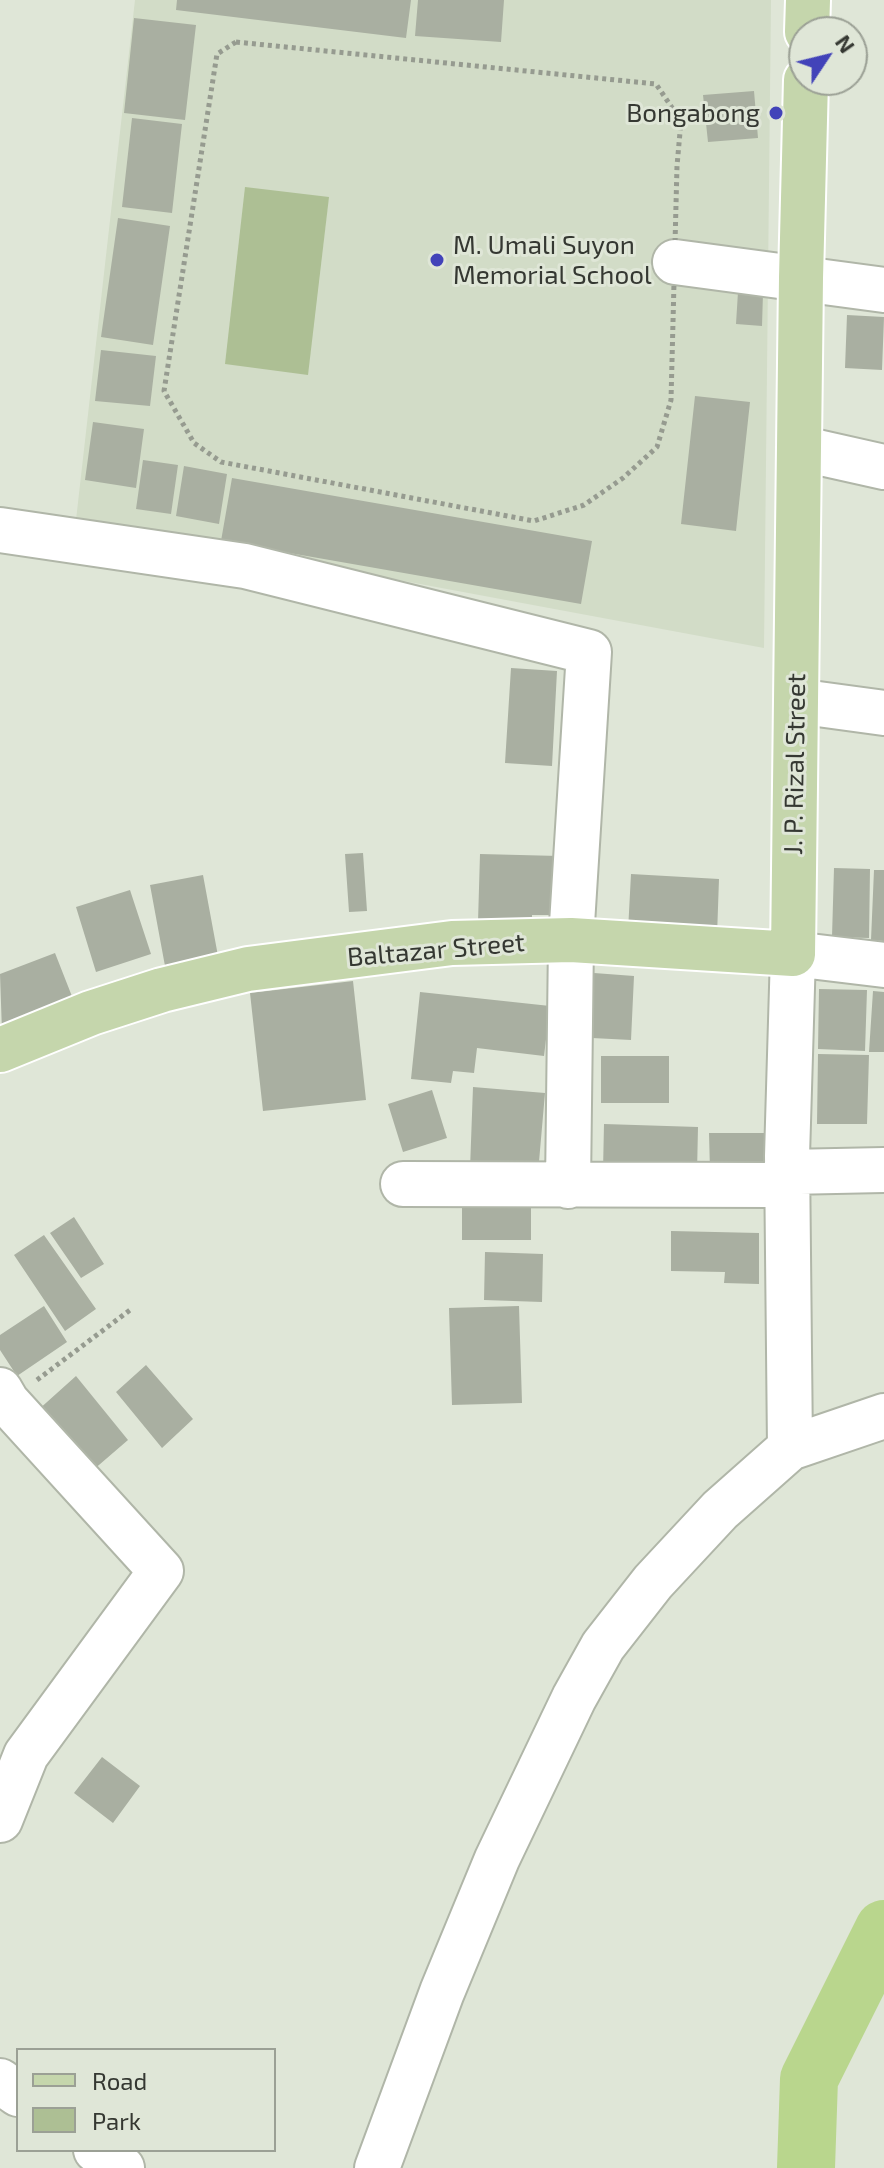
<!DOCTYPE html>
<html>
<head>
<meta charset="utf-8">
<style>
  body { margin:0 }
  #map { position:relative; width:884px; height:2168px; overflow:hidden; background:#dfe6d7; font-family:"Exo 2",sans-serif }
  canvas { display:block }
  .legend { position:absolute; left:16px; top:2048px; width:260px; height:104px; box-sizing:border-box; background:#dfe6d7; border:2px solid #9ba095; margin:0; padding:10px 14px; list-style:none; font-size:24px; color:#353832 }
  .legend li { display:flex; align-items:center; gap:16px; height:40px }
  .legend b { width:40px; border:2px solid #9ba095 }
  .north { position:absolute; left:788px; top:16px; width:80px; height:80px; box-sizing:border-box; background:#dfe6d7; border:2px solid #9ba095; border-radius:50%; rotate:55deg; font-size:22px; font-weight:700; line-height:32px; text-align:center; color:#353832 }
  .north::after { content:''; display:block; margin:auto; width:28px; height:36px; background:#4243b9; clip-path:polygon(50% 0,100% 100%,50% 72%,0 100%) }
</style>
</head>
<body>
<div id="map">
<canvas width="884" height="2168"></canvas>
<ul class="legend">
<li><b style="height:10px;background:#c5d6ac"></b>Road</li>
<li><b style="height:22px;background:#adbf94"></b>Park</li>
</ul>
<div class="north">N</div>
</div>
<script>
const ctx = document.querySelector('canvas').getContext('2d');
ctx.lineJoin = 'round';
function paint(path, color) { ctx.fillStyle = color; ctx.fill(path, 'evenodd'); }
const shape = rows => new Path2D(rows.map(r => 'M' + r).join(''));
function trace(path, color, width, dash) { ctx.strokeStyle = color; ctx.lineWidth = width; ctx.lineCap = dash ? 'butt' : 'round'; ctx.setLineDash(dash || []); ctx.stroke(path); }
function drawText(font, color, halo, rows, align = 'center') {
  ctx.font = font + ' "Exo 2",sans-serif'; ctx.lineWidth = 6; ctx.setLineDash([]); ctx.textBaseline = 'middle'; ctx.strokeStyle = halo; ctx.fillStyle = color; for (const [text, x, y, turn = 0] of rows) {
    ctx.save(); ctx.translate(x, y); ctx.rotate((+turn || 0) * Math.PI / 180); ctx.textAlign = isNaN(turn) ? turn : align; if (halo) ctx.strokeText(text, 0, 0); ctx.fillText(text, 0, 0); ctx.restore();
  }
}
paint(shape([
  [135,0,771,0,764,648,76,520]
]), '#d2dcc7');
paint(shape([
  [245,187,329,197,308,375,225,364]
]), '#adbf94');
trace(shape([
  [806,2168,809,2079,884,1929]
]), '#b9d68d', 58);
paint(shape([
  [177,0,411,0,406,38,176,10],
  [418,0,504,0,501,42,415,36],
  [134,18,196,25,185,120,124,113],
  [754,91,758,138,708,142,703,95],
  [132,118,182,124,172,213,122,207],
  [118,218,170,226,153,345,101,337],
  [738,292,763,293,762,326,736,324],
  [847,315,884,317,882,370,845,368],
  [101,350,156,356,150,406,95,401],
  [695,396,750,402,736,531,681,524],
  [93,422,144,429,136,488,85,480],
  [143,460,178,465,171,514,136,509],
  [184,466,227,474,219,524,176,516],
  [232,478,592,541,581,604,221,541],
  [511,668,557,671,552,766,505,763],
  [363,853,367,911,349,912,345,854],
  [480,854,559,856,557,915,532,915,532,924,478,922],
  [834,868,870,869,869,938,832,937],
  [874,870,884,870,884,941,871,940],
  [631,874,719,879,717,936,628,931],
  [203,875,218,956,165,966,150,885],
  [130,890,151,954,96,972,76,907],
  [55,953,75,1004,2,1032,0,974],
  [594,973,634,976,631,1040,592,1038],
  [353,981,366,1100,263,1111,250,993],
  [819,989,867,990,865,1051,818,1049],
  [873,991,884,992,884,1052,869,1052],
  [420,992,550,1006,544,1056,477,1048,474,1073,453,1071,451,1083,411,1079],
  [818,1054,869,1055,867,1124,817,1124],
  [601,1056,669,1056,669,1103,601,1103],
  [473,1087,545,1093,538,1173,470,1169],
  [432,1090,447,1138,403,1152,388,1104],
  [604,1124,698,1127,697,1173,603,1171],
  [709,1133,770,1133,771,1171,710,1171],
  [462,1198,531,1199,531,1240,462,1240],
  [74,1217,104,1264,81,1278,50,1233],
  [671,1231,759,1233,759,1284,724,1283,725,1272,671,1271],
  [44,1235,96,1309,65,1331,14,1255],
  [485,1252,543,1254,542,1302,484,1300],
  [44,1306,67,1342,17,1376,0,1350,0,1335],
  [519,1306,522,1403,452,1405,449,1308],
  [146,1365,193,1419,162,1448,116,1392],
  [76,1376,128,1440,92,1471,37,1411],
  [102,1757,140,1786,113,1823,74,1793]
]), '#a9afa1');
const minor = shape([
  [675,262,884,290],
  [799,448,884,467],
  [0,530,245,566,589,652,571,940,568,1186],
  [796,701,884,713],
  [403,1184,773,1185,788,1172,884,1170],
  [0,1390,7,1402,161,1571,26,1755,0,1820],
  [790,1448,787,1156,793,954,884,965],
  [0,2081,18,2094],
  [96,2150,122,2168],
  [377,2168,442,1992,497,1859,574,1698,603,1646,653,1582,720,1510,790,1448,884,1416]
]);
const major = shape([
  [807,32,808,0],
  [0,1050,91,1013,162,990,248,969,452,943,571,940,793,954,801,278,806,80]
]);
trace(minor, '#b0b6a8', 48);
trace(major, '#fff', 48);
trace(shape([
  [236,42,656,84,681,121,677,166,671,400,657,447,623,478,584,505,534,521,221,462,194,443,164,391,217,54,236,42],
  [37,1380,130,1310]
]), '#969b90', 5, [4, 4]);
trace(minor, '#fff', 44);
trace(major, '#c5d6ac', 44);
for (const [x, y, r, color] of [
  [776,113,8,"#4243b9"],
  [437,260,8,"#4243b9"]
]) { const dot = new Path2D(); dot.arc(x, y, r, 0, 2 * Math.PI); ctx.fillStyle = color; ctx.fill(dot); trace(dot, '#dfe6d7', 3); }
drawText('26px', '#353832', '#dfe6d7', [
  ["Bongabong",760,113],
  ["M. Umali Suyon",453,245,"left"],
  ["Memorial School",453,275,"left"]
], 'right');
drawText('26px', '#353832', '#dfe6d7', [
  ["J. P. Rizal Street",795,764,-89],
  ["Baltazar Street",436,950,-5]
]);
</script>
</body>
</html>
